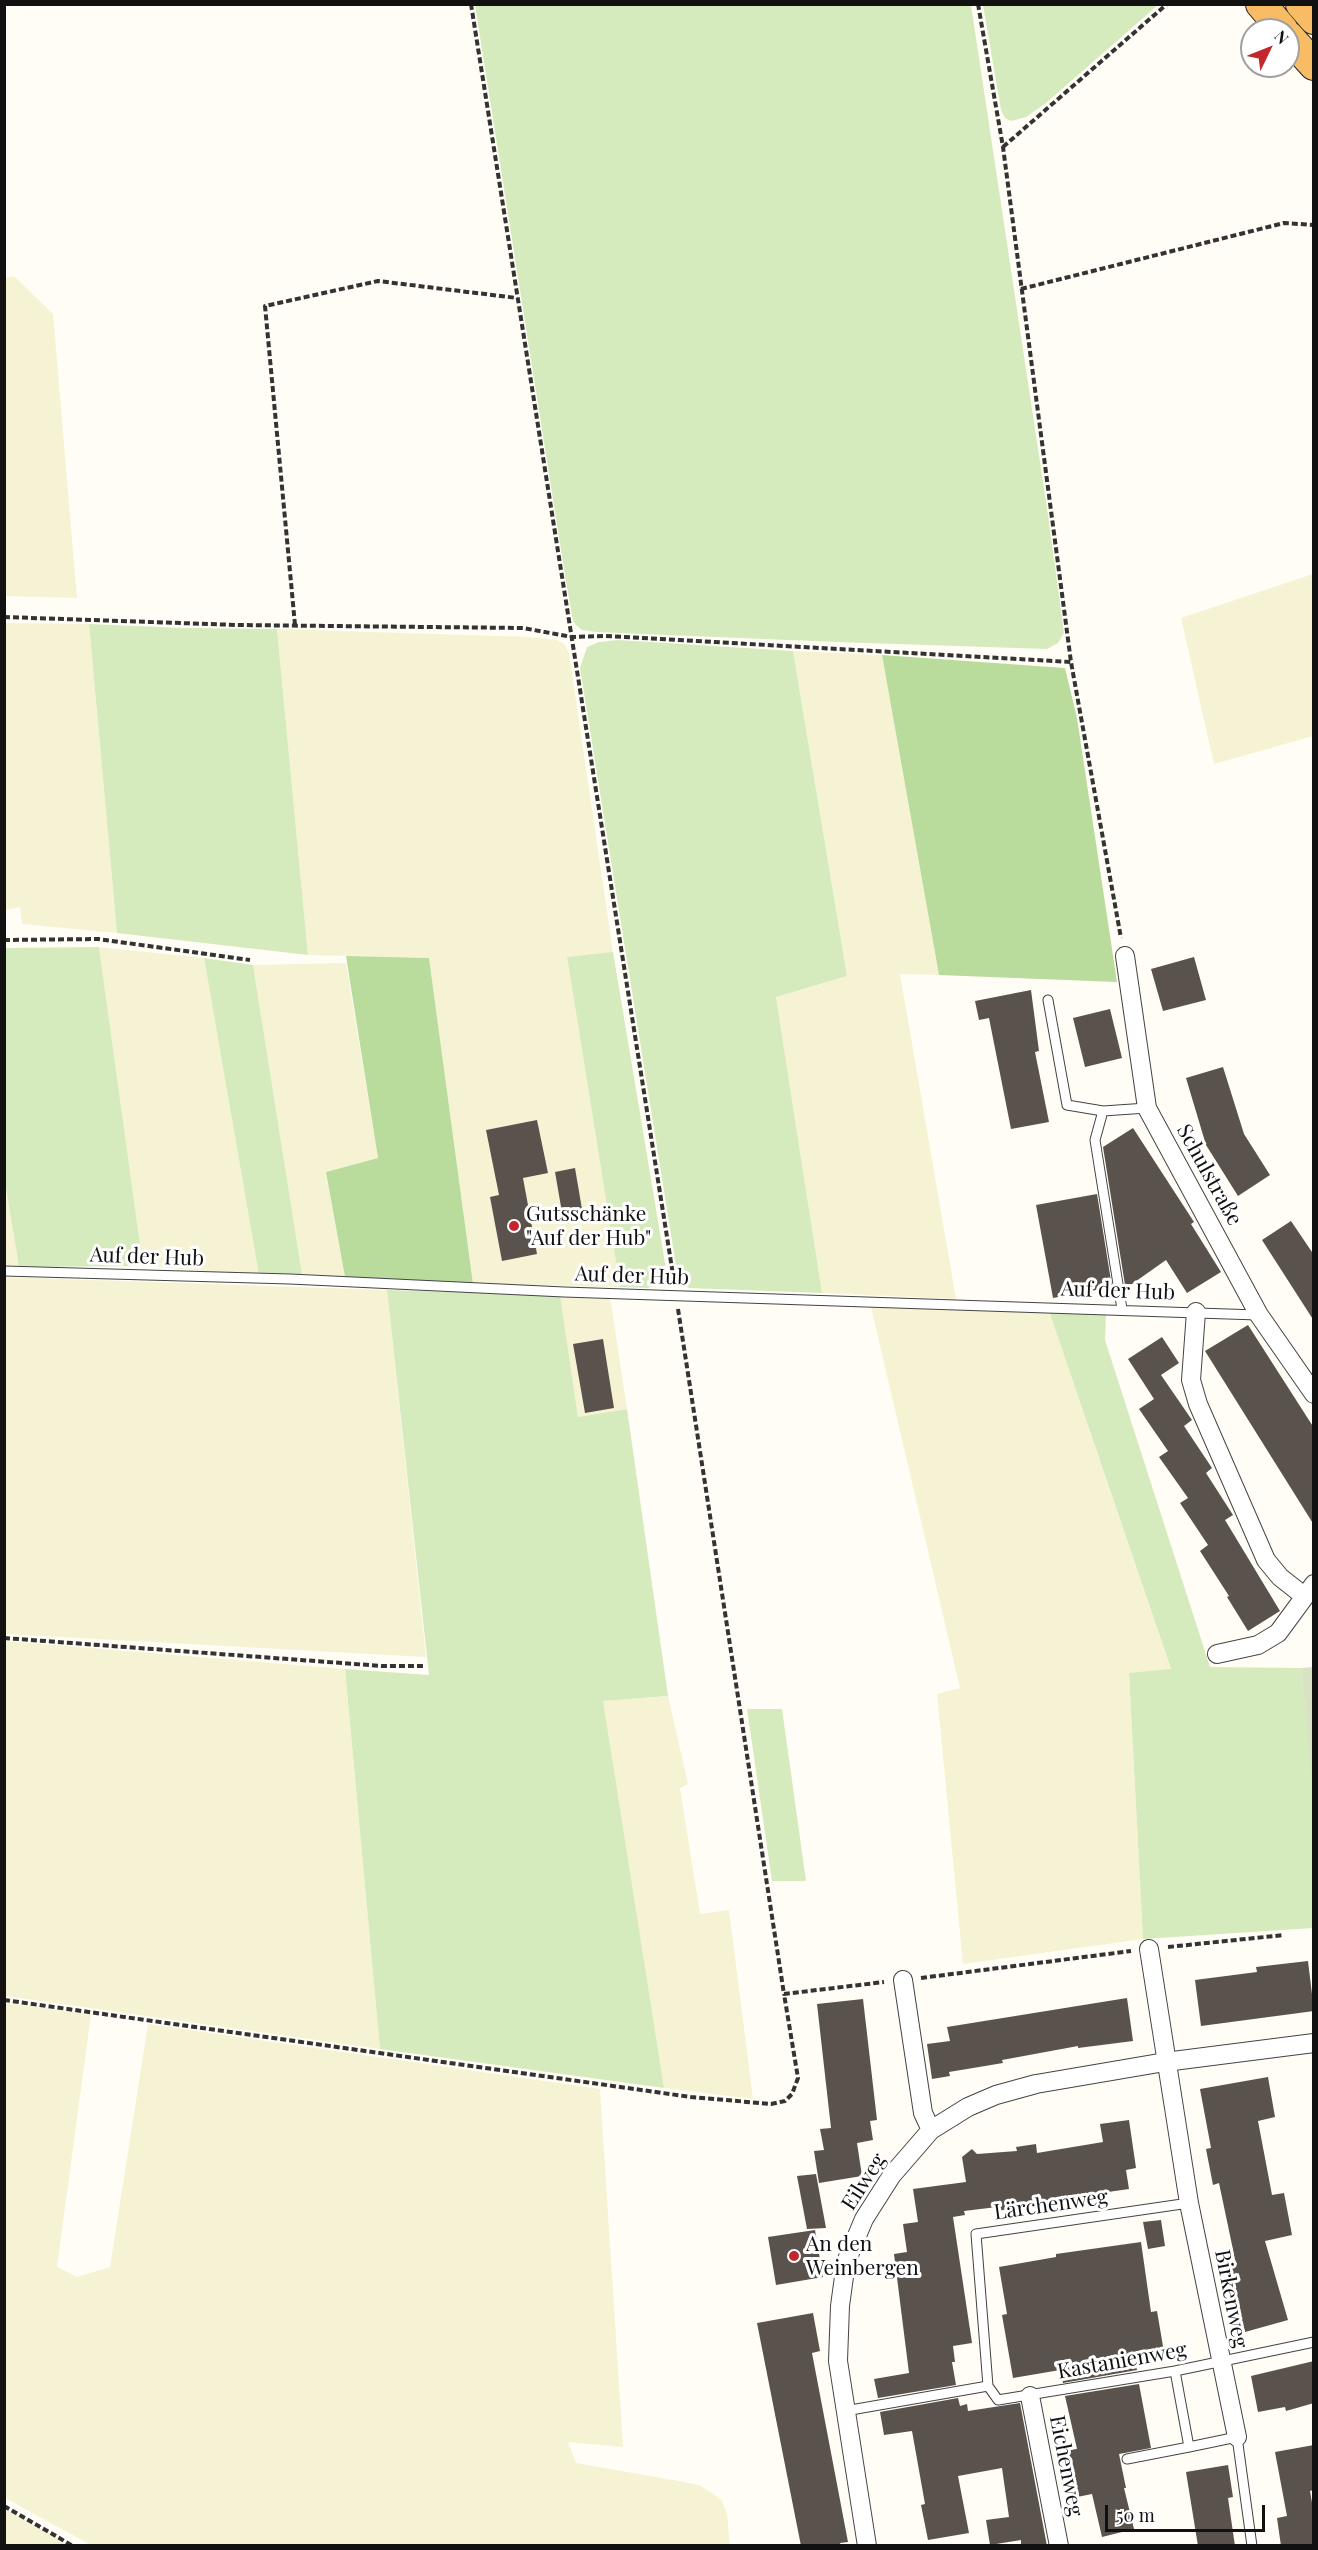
<!DOCTYPE html>
<html>
<head>
<meta charset="utf-8">
<style>
  body { margin:0 }
  #map { position:relative; width:1318px; height:2550px; overflow:hidden; background:#fffdf5; font-family:"Playfair Display",serif }
  canvas { display:block }
  .frame { position:absolute; inset:0; border:6px solid #111; pointer-events:none }
  .north { position:absolute; left:1240px; top:18px; width:60px; height:60px; box-sizing:border-box; background:#fff; border:2px solid #a0a0a0; border-radius:50%; rotate:47deg; font-size:16px; font-weight:700; line-height:24px; text-align:center; color:#111 }
  .north::after { content:''; display:block; margin:auto; width:21px; height:27px; background:#c4262e; clip-path:polygon(50% 0,100% 100%,50% 72%,0 100%) }
  .scale { position:absolute; left:1105px; top:2505px; width:160px; height:27px; box-sizing:border-box; border:3px solid #111; border-top:0; padding-left:8px; font-size:18px; line-height:21px; white-space:nowrap; color:#111; -webkit-text-stroke:4px #fff; paint-order:stroke }
</style>
</head>
<body>
<div id="map">
<canvas width="1318" height="2550"></canvas>
<div class="frame"></div>
<div class="north">N</div>
<div class="scale">50 m</div>
</div>
<script>
const ctx = document.querySelector('canvas').getContext('2d');
ctx.lineJoin = 'round';
function paint(path, color) { ctx.fillStyle = color; ctx.fill(path, 'evenodd'); }
const shape = rows => new Path2D(rows.map(r => 'M' + r).join(''));
function trace(path, color, width, dash) { ctx.strokeStyle = color; ctx.lineWidth = width; ctx.lineCap = dash ? 'butt' : 'round'; ctx.setLineDash(dash || []); ctx.stroke(path); }
function drawText(font, color, halo, rows, align = 'center') {
  ctx.font = font + ' "Playfair Display",serif'; ctx.lineWidth = 6; ctx.setLineDash([]); ctx.textBaseline = 'middle'; ctx.strokeStyle = halo; ctx.fillStyle = color; for (const [text, x, y, turn = 0] of rows) {
    ctx.save(); ctx.translate(x, y); ctx.rotate((+turn || 0) * Math.PI / 180); ctx.textAlign = isNaN(turn) ? turn : align; if (halo) ctx.strokeText(text, 0, 0); ctx.fillText(text, 0, 0); ctx.restore();
  }
}
paint(shape([
  [14,276,53,314,77,598,5,596,4,278],
  [1313,574,1313,736,1214,764,1181,618],
  [5,623,89,624,117,933,22,924,20,907,5,910],
  [277,629,529,637,557,640,564,644,569,653,613,952,567,958,620,1287,473,1284,429,958,308,955],
  [793,651,882,655,939,975,900,974,956,1299,822,1293,776,997,847,976],
  [99,947,204,958,259,1275,143,1266],
  [346,963,378,1158,326,1172,345,1277,302,1274,253,965],
  [5,1182,19,1267,5,1267],
  [4,1277,387,1290,426,1657,5,1634],
  [560,1295,610,1297,627,1409,578,1417],
  [871,1307,1049,1311,1171,1670,1129,1674,1143,1939,963,1964,937,1694,960,1688],
  [5,1641,345,1669,380,2049,5,1996],
  [668,1696,688,1784,680,1788,700,1914,729,1910,753,2099,664,2088,602,1701],
  [5,2003,91,2014,57,2267,77,2277,110,2267,148,2024,600,2089,623,2447,568,2442,576,2463,684,2482,699,2485,712,2493,722,2501,727,2514,730,2545,91,2545,5,2498],
  [5,2509,68,2545,5,2545]
]), '#f6f3d4');
paint(shape([
  [475,5,971,5,1048,515,1064,633,1058,643,1047,649,837,642,596,632,582,630,576,625,573,621,565,575],
  [983,5,983,4,1158,5,1046,103,1026,117,1011,121,1005,118,1001,110],
  [89,624,183,628,277,629,308,955,117,933],
  [618,640,793,651,847,976,776,997,822,1293,689,1288,678,1278,580,668,587,647,599,642],
  [99,947,143,1266,19,1267,5,1182,4,948],
  [613,952,666,1269,665,1279,659,1284,648,1288,620,1287,567,957],
  [204,958,253,965,302,1274,259,1275],
  [387,1290,560,1295,578,1417,627,1409,668,1696,603,1701,664,2088,380,2049,345,1669,429,1675],
  [1049,1311,1106,1315,1105,1340,1210,1667,1301,1668,1314,1791,1313,1928,1143,1939,1129,1673,1171,1669],
  [747,1709,782,1709,806,1881,772,1881]
]), '#d5ebbd');
paint(shape([
  [882,655,1065,668,1077,718,1117,982,939,975],
  [346,956,429,958,473,1284,345,1277,326,1172,378,1158]
]), '#b9dc9c');
paint(shape([
  [1313,1667,1314,1667,1313,1791,1301,1668]
]), '#d9e3c4');
paint(shape([
  [1194,957,1206,1000,1163,1011,1151,969],
  [1031,990,1039,1051,1035,1052,1049,1122,1011,1129,989,1018,979,1020,975,1001],
  [1110,1009,1122,1058,1085,1067,1073,1018],
  [1223,1067,1244,1134,1270,1175,1238,1196,1206,1145,1186,1078],
  [537,1120,548,1173,523,1178,537,1254,502,1261,490,1197,499,1195,486,1130],
  [1133,1128,1194,1222,1191,1224,1221,1272,1187,1293,1166,1260,1132,1284,1125,1285,1103,1147],
  [575,1168,584,1221,564,1224,555,1172],
  [1097,1194,1112,1287,1053,1298,1036,1205],
  [1291,1221,1314,1255,1314,1321,1262,1240],
  [1248,1325,1314,1428,1314,1525,1205,1351],
  [1162,1337,1179,1363,1161,1375,1192,1420,1184,1426,1212,1468,1206,1473,1233,1515,1225,1520,1280,1611,1248,1631,1227,1597,1229,1596,1200,1551,1208,1545,1180,1503,1188,1498,1159,1457,1168,1451,1139,1409,1154,1399,1128,1359],
  [603,1339,614,1408,585,1413,573,1344],
  [1308,1961,1314,2011,1201,2026,1195,1980,1257,1972,1256,1967],
  [1127,1998,1133,2041,1078,2048,1078,2046,1002,2060,1003,2063,949,2072,950,2076,932,2079,927,2044,950,2041,947,2027],
  [863,1999,877,2120,870,2121,873,2140,857,2143,862,2176,819,2183,814,2151,824,2150,820,2129,831,2128,817,2004],
  [1268,2077,1275,2117,1258,2121,1272,2195,1284,2193,1292,2235,1265,2241,1288,2320,1245,2332,1226,2267,1236,2264,1219,2183,1213,2185,1206,2149,1211,2148,1200,2089],
  [1129,2120,1136,2168,1126,2170,1129,2189,1031,2203,1032,2205,997,2211,997,2207,964,2211,965,2215,953,2217,972,2343,953,2346,955,2362,952,2362,956,2385,878,2398,874,2379,909,2373,894,2254,907,2252,903,2224,918,2222,913,2189,966,2182,962,2157,972,2149,977,2154,1017,2151,1016,2147,1036,2144,1037,2153,1103,2142,1100,2124],
  [816,2174,826,2228,807,2229,797,2176],
  [1161,2220,1165,2246,1148,2249,1143,2222],
  [815,2230,823,2277,776,2285,768,2237],
  [1141,2242,1151,2312,1157,2311,1165,2358,1135,2363,1137,2370,1063,2383,1060,2370,1013,2378,1002,2315,1007,2314,999,2267,1056,2257,1056,2254],
  [813,2313,820,2351,812,2353,848,2542,840,2543,841,2546,801,2546,757,2323],
  [1314,2361,1314,2403,1286,2411,1285,2407,1258,2412,1251,2376],
  [1139,2384,1151,2448,1119,2454,1126,2488,1124,2488,1134,2529,1102,2537,1092,2494,1077,2497,1068,2450,1077,2449,1065,2396],
  [958,2398,960,2406,967,2404,968,2411,1020,2403,1047,2546,1021,2546,1021,2540,990,2545,986,2520,1009,2517,1002,2468,958,2476,969,2533,928,2540,921,2505,925,2504,912,2431,884,2435,880,2412],
  [1314,2445,1314,2490,1310,2491,1314,2514,1314,2546,1281,2546,1277,2518,1287,2516,1275,2452],
  [1228,2465,1233,2497,1228,2498,1235,2546,1198,2546,1186,2472]
]), '#5a524d');
const service = shape([
  [1048,1000,1067,1105,1103,1111],
  [4,1271,290,1279,564,1292,1258,1315],
  [1122,1309,1095,1140,1103,1111,1147,1108],
  [1189,2203,976,2234,988,2386,998,2400,1175,2371,1314,2342],
  [1175,2371,1189,2447,1237,2437,1252,2546],
  [845,2411,988,2386],
  [1127,2459,1189,2447]
]);
const minor = shape([
  [1125,956,1147,1108,1259,1315,1314,1394],
  [1196,1312,1191,1380,1198,1404,1266,1560,1280,1577,1304,1596],
  [1217,1654,1258,1645,1278,1633,1314,1584],
  [1149,1949,1189,2203,1237,2437],
  [903,1980,923,2113,931,2130],
  [1030,2396,1059,2546],
  [867,2546,838,2361,840,2306,846,2262,864,2219,892,2175,931,2130,968,2107,996,2095,1036,2084,1165,2062,1314,2043]
]);
const trunk = shape([
  [1261,4,1283,30],
  [1301,4,1314,19],
  [1288,36,1314,65]
]);
trace(service, '#444', 11);
trace(minor, '#444', 20);
trace(trunk, '#222', 32);
trace(shape([
  [471,4,674,1281],
  [978,4,1003,147,1071,662,1121,938],
  [1003,147,1167,4],
  [1021,289,1284,223,1314,225],
  [4,617,238,625,523,628,572,637,606,636,1071,662],
  [295,625,265,306,378,281,517,298],
  [4,940,98,939,250,960],
  [678,1309,784,1994,884,1982],
  [4,1638,382,1666,426,1666],
  [1168,1947,1284,1935],
  [921,1978,1131,1951],
  [4,2000,691,2097,771,2104,785,2101,792,2094,798,2078,784,1994],
  [4,2506,73,2546]
]), '#333', 4, [6, 3]);
trace(service, '#fff', 9);
trace(minor, '#fff', 18);
trace(trunk, '#f7bc64', 30);
for (const [x, y, r, color] of [
  [514,1226,6,"#c4262e"],
  [794,2256,6,"#c4262e"]
]) { const dot = new Path2D(); dot.arc(x, y, r, 0, 2 * Math.PI); ctx.fillStyle = color; ctx.fill(dot); trace(dot, '#fff', 2); }
drawText('21px', '#111', '#fff', [
  ["Schulstraße",1209,1175,61],
  ["Auf der Hub",147,1257,2],
  ["Auf der Hub",632,1276,2],
  ["Auf der Hub",1118,1291,2],
  ["Eilweg",864,2182,-57],
  ["Lärchenweg",1051,2205,-8],
  ["Birkenweg",1231,2299,79],
  ["Kastanienweg",1122,2361,-10],
  ["Eichenweg",1066,2466,79]
]);
drawText('21px', '#111', '#fff', [
  ["Gutsschänke",526,1214],
  ["\"Auf der Hub\"",526,1238],
  ["An den",806,2244],
  ["Weinbergen",806,2268]
], 'left');
</script>
</body>
</html>
